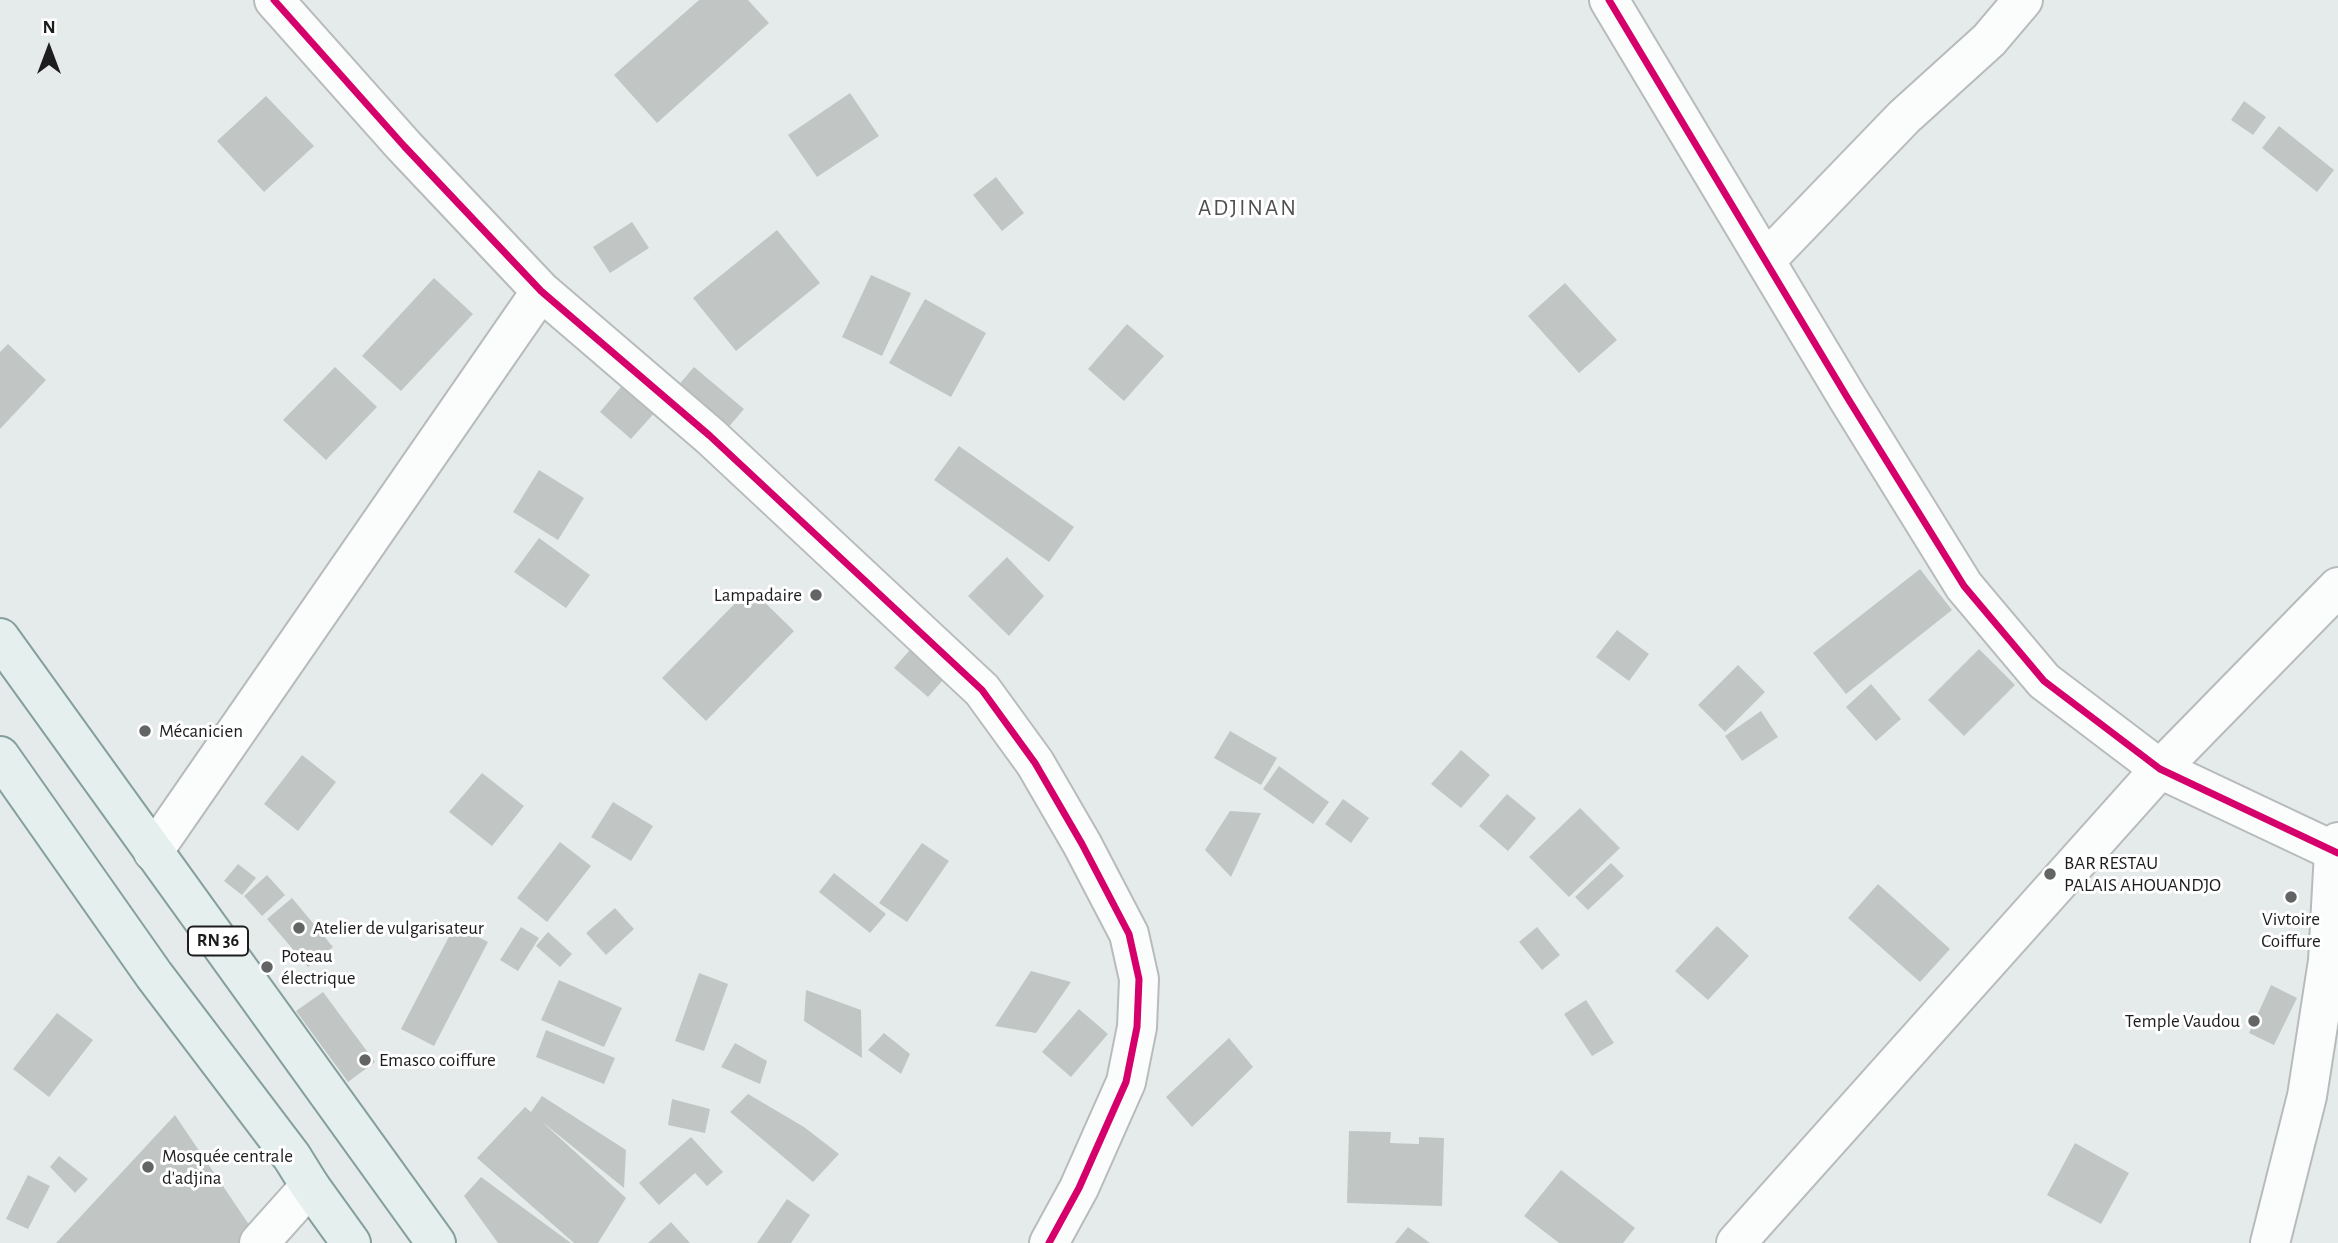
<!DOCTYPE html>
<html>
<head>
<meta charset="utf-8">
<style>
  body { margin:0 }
  #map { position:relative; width:2338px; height:1243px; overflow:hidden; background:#e5ebeb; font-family:"Alegreya Sans",sans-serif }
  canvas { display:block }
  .north { position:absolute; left:14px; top:14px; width:70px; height:70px; -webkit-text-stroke:5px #fff; paint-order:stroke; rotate:0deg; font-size:19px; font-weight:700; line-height:28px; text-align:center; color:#1d1d1d }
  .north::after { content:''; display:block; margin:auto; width:24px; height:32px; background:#1d1d1d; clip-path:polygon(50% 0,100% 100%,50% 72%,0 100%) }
</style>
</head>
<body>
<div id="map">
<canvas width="2338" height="1243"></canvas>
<div class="north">N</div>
</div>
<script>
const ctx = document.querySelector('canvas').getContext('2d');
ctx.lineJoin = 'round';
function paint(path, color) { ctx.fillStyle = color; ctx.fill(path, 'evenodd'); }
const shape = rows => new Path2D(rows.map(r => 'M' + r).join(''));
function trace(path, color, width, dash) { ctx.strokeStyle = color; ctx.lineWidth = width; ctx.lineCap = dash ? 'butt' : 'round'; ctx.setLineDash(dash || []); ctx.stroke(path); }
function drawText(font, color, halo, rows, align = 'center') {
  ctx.font = font + ' "Alegreya Sans",sans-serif'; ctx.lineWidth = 6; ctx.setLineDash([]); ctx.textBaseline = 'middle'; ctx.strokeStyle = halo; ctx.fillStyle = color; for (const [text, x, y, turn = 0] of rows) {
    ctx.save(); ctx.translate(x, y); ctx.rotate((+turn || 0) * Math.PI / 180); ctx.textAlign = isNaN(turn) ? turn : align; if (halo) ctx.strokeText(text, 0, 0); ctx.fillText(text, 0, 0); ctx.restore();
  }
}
paint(shape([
  [699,0,748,0,769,23,657,123,614,75],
  [850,93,879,136,817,177,788,135],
  [266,96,314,146,264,192,217,141],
  [2244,101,2266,117,2253,135,2231,120],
  [2279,126,2334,170,2317,192,2262,148],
  [996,177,1024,213,1002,231,973,195],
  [632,222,649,248,610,273,593,247],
  [777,230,820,283,736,351,693,298],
  [871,275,911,293,882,356,842,337],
  [434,278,473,314,401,391,362,356],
  [1565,283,1617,340,1579,373,1528,316],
  [925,299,986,333,951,397,889,363],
  [1127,324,1164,356,1124,401,1088,369],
  [8,344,46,380,0,429,0,352],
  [335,367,377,407,326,460,283,420],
  [694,367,744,409,720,437,670,395],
  [626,381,658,409,631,439,600,412],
  [959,446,1074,527,1049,562,934,480],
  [539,470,584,498,558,540,513,512],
  [539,538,590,575,566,608,514,572],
  [1007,557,1044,596,1009,636,968,596],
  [1920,569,1952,610,1846,694,1813,653],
  [750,588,794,631,706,721,662,678],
  [1617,630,1649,654,1629,681,1596,657],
  [916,643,950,672,928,697,894,668],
  [1979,649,2015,685,1964,736,1928,700],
  [1738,665,1765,692,1725,732,1698,705],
  [1871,684,1901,719,1876,741,1846,707],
  [1761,711,1778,737,1742,761,1725,736],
  [1230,731,1277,758,1261,785,1214,758],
  [1461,750,1490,775,1461,808,1431,784],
  [302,755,336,782,298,831,264,804],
  [1279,766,1329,802,1313,824,1263,789],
  [482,773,524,806,492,846,449,812],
  [1507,794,1536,818,1508,851,1479,826],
  [1343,799,1369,818,1351,843,1325,824],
  [613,802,653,826,631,861,591,837],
  [1580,808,1620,848,1569,897,1529,857],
  [1230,811,1261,813,1231,877,1205,850],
  [560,842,591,866,547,922,517,898],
  [922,843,949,861,907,922,879,903],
  [1611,863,1624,876,1588,910,1575,897],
  [238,864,256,878,242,895,224,881],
  [834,873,886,914,870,933,819,892],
  [267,875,285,895,262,916,244,896],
  [1878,884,1950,949,1920,982,1848,918],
  [292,898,333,947,308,967,267,919],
  [615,908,634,929,606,955,586,933],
  [455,925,488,942,434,1046,401,1029],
  [1717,926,1749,956,1708,1000,1675,971],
  [521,927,539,938,518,971,500,960],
  [1537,927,1560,955,1542,970,1519,942],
  [548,932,572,954,560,967,536,946],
  [1031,971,1071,982,1036,1033,995,1026],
  [699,973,728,984,704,1051,675,1041],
  [559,980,622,1008,604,1047,541,1020],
  [2271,985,2297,998,2274,1045,2249,1033],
  [806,990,861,1010,862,1058,804,1021],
  [323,992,375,1062,348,1082,296,1011],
  [1586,1000,1614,1043,1592,1056,1564,1014],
  [1079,1009,1108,1034,1071,1077,1042,1052],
  [57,1013,93,1040,49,1097,13,1069],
  [546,1030,615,1058,604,1084,536,1057],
  [884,1033,910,1054,901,1074,868,1050],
  [1229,1038,1253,1067,1192,1127,1166,1097],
  [735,1043,767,1061,760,1084,721,1067],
  [748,1094,804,1127,839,1154,813,1182,730,1112],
  [542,1096,626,1150,624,1188,541,1121,626,1198,598,1243,574,1243,477,1158,525,1107,531,1112],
  [672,1099,710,1109,705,1133,668,1125],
  [175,1115,256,1235,248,1243,56,1243],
  [1349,1131,1391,1132,1390,1143,1419,1144,1419,1137,1444,1138,1442,1206,1347,1203],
  [691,1137,723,1172,707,1186,695,1173,659,1205,639,1183],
  [2075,1143,2129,1173,2101,1224,2047,1195],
  [59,1156,88,1179,75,1193,50,1167],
  [1561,1170,1635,1228,1623,1243,1559,1243,1524,1216],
  [28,1175,50,1186,28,1229,6,1219],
  [481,1177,571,1243,498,1243,464,1196],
  [787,1199,810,1215,791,1243,757,1243],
  [671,1222,690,1243,648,1243],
  [1408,1227,1430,1243,1395,1243]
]), '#c1c6c5');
const minor = shape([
  [274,0,404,146,541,291,710,436,982,690,1035,763,1082,844,1129,934,1139,979,1137,1027,1126,1082,1079,1188,1049,1243],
  [1609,0,1847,397,1964,586,2044,681,2160,769,2338,853],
  [1766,260,1904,117,1989,40,2023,0],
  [153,852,541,291],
  [259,1243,310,1186],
  [1736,1243,2160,769,2338,587],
  [2270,1243,2307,1096,2328,961,2334,852,2338,842]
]);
const major = shape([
  [0,638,436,1243],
  [0,756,154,975,292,1157,310,1186,351,1243]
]);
trace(minor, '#b8bbbb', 42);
trace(major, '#859f9d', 42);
trace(minor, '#fbfcfc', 38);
trace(major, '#e4efee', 38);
trace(shape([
  [274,0,404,146,541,291,710,436,982,690,1035,763,1082,844,1129,934,1139,979,1137,1027,1126,1082,1079,1188,1049,1243],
  [1609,0,1847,397,1964,586,2044,681,2160,769,2338,853]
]), '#d6006c', 7);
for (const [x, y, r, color] of [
  [816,595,7,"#636565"],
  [145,731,7,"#636565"],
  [2050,874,7,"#636565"],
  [2291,897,7,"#636565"],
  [299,928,7,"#636565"],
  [267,967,7,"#636565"],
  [2254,1021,7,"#636565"],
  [365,1060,7,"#636565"],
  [148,1167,7,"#636565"]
]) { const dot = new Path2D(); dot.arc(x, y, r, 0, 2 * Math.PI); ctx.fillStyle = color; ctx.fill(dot); trace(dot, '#fff', 2.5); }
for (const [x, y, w] of [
  [218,941,60]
]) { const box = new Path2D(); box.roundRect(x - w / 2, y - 14.5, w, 29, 5); ctx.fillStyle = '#fff'; ctx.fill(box); trace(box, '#1d1d1d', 2); }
drawText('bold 18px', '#1d1d1d', null, [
  ["RN 36",218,941]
]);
drawText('19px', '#1d1d1d', '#fff', [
  ["Lampadaire",802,595,"right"],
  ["Mécanicien",159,731],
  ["BAR RESTAU",2064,863],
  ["PALAIS AHOUANDJO",2064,885],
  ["Vivtoire",2291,919,"center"],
  ["Coiffure",2291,941,"center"],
  ["Atelier de vulgarisateur",313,928],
  ["Poteau",281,956],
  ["électrique",281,978],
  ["Temple Vaudou",2240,1021,"right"],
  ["Emasco coiffure",379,1060],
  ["Mosquée centrale",162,1156],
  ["d'adjina",162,1178]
], 'left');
ctx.letterSpacing = '2px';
drawText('23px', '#505050', '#fff', [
  ["ADJINAN",1248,208]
]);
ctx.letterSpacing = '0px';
</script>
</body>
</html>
